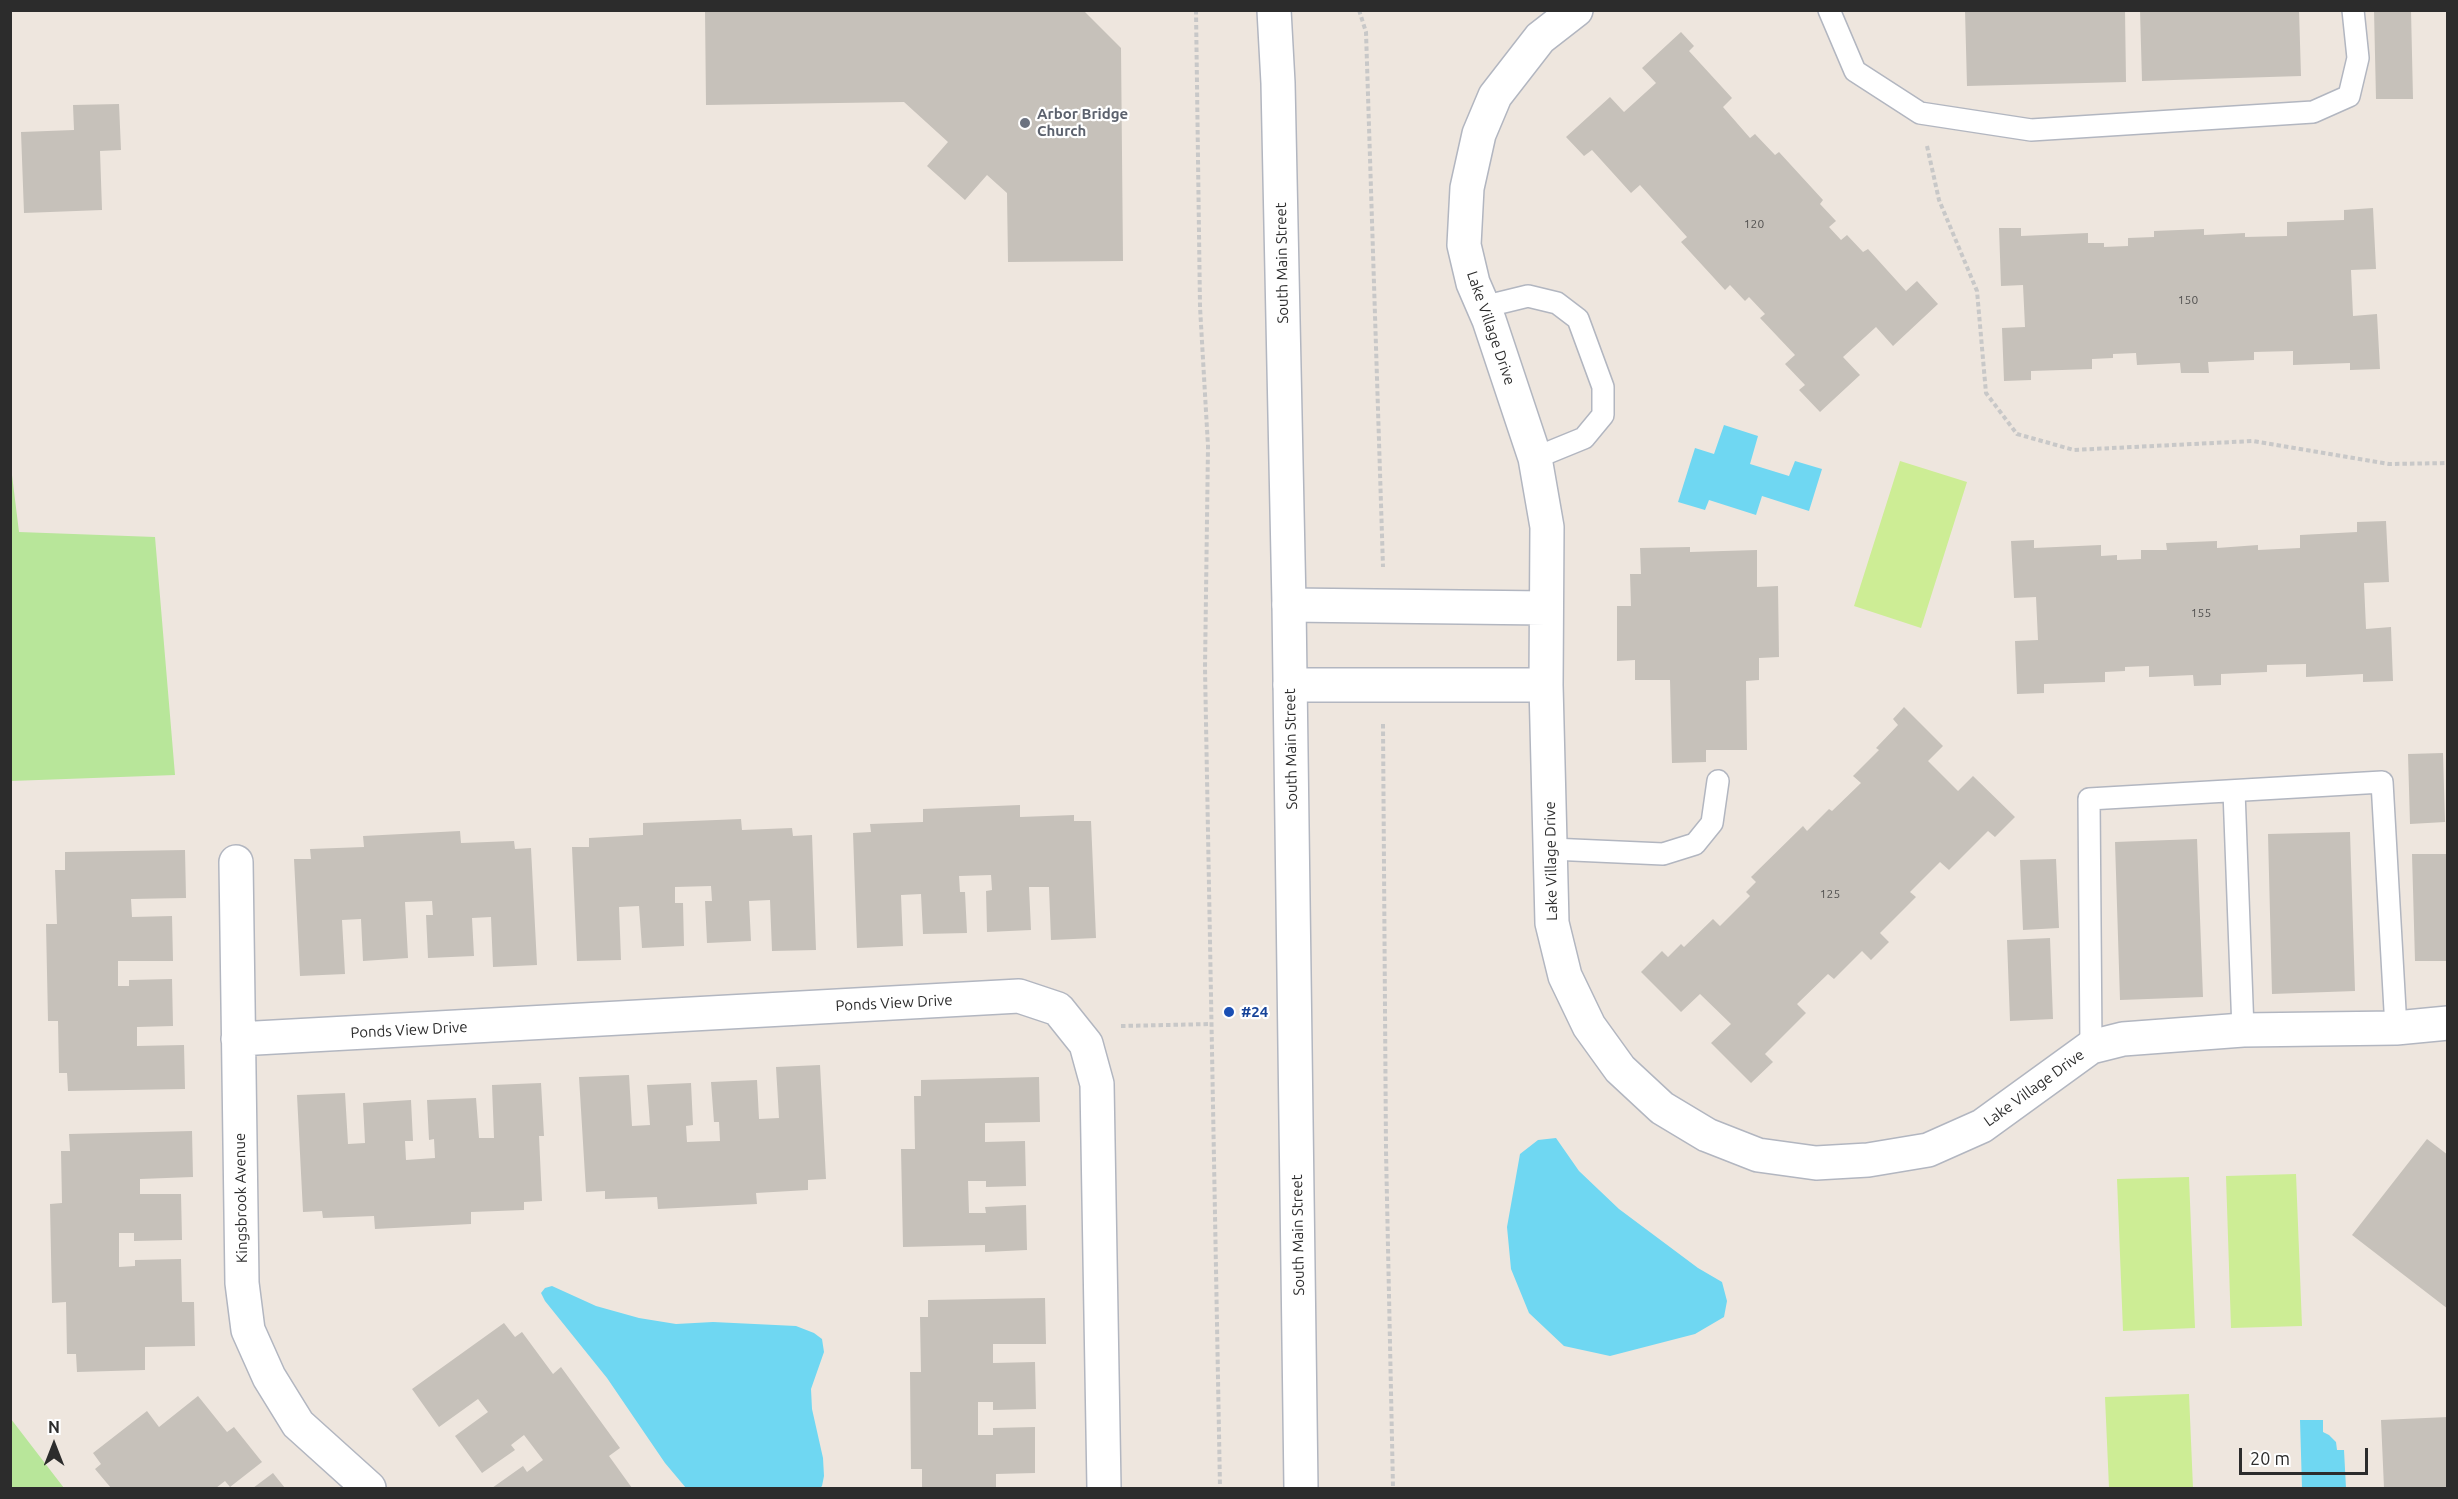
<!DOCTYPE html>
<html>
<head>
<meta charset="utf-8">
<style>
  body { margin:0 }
  #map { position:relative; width:2458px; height:1499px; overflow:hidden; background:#eee6de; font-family:Ubuntu,sans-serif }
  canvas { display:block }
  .frame { position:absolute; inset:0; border:12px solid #2c2c2c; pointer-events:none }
  .north { position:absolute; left:24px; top:1415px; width:60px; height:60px; -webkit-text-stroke:4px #fff; paint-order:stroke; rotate:0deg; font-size:16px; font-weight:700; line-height:24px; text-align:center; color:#2c2c2c }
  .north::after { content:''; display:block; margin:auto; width:21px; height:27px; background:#2c2c2c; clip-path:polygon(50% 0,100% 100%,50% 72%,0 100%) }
  .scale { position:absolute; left:2239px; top:1448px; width:129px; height:27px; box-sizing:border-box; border:3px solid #2c2c2c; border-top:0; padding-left:8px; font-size:18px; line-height:21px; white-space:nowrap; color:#2c2c2c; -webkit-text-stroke:4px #fff; paint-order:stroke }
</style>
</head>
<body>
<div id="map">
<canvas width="2458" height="1499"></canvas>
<div class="frame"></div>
<div class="north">N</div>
<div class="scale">20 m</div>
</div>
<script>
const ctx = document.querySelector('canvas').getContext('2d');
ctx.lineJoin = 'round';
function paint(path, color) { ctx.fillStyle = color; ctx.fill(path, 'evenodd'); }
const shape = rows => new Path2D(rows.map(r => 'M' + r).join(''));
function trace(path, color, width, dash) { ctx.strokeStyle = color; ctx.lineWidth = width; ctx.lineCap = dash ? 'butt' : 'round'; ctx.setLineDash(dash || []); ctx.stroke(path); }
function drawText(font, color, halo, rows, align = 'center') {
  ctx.font = font + ' Ubuntu,sans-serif'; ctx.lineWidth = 4.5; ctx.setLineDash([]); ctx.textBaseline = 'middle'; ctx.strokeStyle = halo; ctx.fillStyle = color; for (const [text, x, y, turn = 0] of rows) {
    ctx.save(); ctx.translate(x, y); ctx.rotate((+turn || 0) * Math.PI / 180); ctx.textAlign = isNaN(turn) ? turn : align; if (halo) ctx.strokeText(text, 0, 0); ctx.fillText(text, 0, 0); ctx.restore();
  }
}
paint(shape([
  [11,467,19,532,155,537,175,775,11,781],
  [10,1419,11,1419,64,1488,11,1488]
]), '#b8e69a');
paint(shape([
  [1900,461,1967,482,1921,628,1854,606],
  [2296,1174,2302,1326,2231,1328,2226,1176],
  [2189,1177,2195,1328,2123,1331,2117,1179],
  [2189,1394,2193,1488,2109,1488,2105,1397]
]), '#cded95');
paint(shape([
  [1724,425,1758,436,1750,464,1789,476,1795,461,1822,469,1809,511,1762,496,1756,515,1709,500,1705,510,1678,502,1695,448,1714,454],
  [1556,1138,1579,1171,1619,1209,1698,1268,1722,1282,1727,1301,1724,1317,1695,1334,1610,1356,1564,1346,1529,1313,1511,1269,1507,1227,1520,1154,1538,1140],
  [552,1286,596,1306,639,1318,676,1324,713,1322,796,1326,814,1333,822,1339,824,1352,811,1389,812,1409,823,1458,824,1476,822,1486,820,1488,686,1488,665,1463,607,1378,545,1301,541,1293,545,1288],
  [2300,1420,2323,1420,2323,1432,2329,1435,2336,1442,2337,1450,2344,1450,2346,1488,2302,1488]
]), '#6fd7f2');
paint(shape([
  [705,10,1083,10,1121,48,1123,261,1008,262,1007,193,987,175,965,200,927,166,948,142,904,102,706,105],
  [1965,10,2125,10,2126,82,1967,86],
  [2140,10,2299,10,2301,76,2142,81],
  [2374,10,2411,10,2413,99,2376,99],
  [1681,32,1694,46,1689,51,1732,98,1723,107,1750,138,1755,134,1775,155,1779,152,1823,200,1820,204,1836,221,1829,227,1841,240,1847,235,1863,252,1868,249,1906,291,1917,281,1938,304,1893,346,1876,327,1843,357,1860,375,1820,412,1799,390,1805,385,1785,364,1795,355,1760,318,1765,314,1749,297,1745,301,1730,285,1725,290,1681,242,1687,237,1640,185,1631,193,1592,150,1584,156,1566,137,1610,97,1624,112,1656,83,1642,68],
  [119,104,121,150,100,151,102,210,24,213,21,132,74,130,73,105],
  [2373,208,2376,269,2351,270,2353,316,2377,314,2380,369,2350,370,2350,363,2293,365,2293,351,2254,352,2254,360,2208,362,2209,373,2181,373,2180,363,2137,365,2136,353,2113,354,2113,358,2092,359,2092,369,2031,371,2031,380,2004,381,2002,328,2025,327,2023,285,2001,286,1999,228,2021,228,2021,236,2088,233,2088,243,2104,243,2104,247,2128,246,2128,238,2154,237,2154,231,2204,229,2204,235,2245,233,2245,237,2287,236,2287,222,2344,220,2344,210],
  [2386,521,2389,582,2364,583,2366,629,2391,627,2393,681,2363,682,2363,674,2306,677,2306,664,2267,665,2267,672,2221,674,2221,685,2194,686,2193,675,2149,677,2149,666,2125,667,2125,671,2105,672,2105,682,2044,684,2044,693,2017,694,2015,641,2038,640,2036,597,2014,598,2011,541,2034,540,2034,548,2101,545,2101,556,2117,555,2117,560,2141,559,2141,550,2167,550,2166,543,2217,541,2217,548,2258,545,2258,550,2300,548,2300,535,2357,532,2357,522],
  [1690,547,1690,552,1757,550,1757,587,1778,586,1779,657,1759,658,1759,680,1746,681,1747,750,1706,750,1706,762,1672,763,1670,680,1635,680,1635,660,1617,661,1617,606,1631,606,1630,574,1641,574,1640,548],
  [1904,707,1943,746,1928,761,1958,791,1973,776,2015,817,1995,837,1988,831,1949,870,1940,862,1910,892,1916,897,1880,933,1889,942,1871,960,1862,951,1834,979,1828,974,1797,1004,1806,1013,1765,1054,1773,1062,1751,1083,1711,1043,1731,1024,1700,994,1681,1012,1641,972,1662,951,1668,957,1681,944,1684,947,1713,919,1720,926,1750,896,1746,892,1756,882,1751,877,1803,826,1807,831,1829,809,1832,811,1861,783,1853,776,1879,750,1876,748,1898,725,1893,719],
  [2443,753,2445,822,2410,824,2408,754],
  [1020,805,1020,817,1074,815,1074,821,1091,821,1096,938,1051,940,1049,887,1029,887,1031,930,987,932,986,891,992,890,991,875,959,876,960,892,965,892,967,933,923,934,921,894,901,895,903,946,857,948,853,833,871,832,870,824,923,822,923,809],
  [741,819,742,830,792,828,793,836,812,835,816,950,772,951,770,900,749,901,751,941,707,943,705,901,712,901,711,886,675,887,675,903,683,903,684,946,642,948,639,906,619,907,621,960,577,961,572,847,589,847,589,838,643,835,643,823],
  [460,831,461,843,514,841,515,849,531,848,537,965,493,967,491,917,472,918,474,956,428,958,426,915,433,915,432,901,405,902,408,958,363,961,361,919,342,920,345,974,300,976,294,859,311,859,310,849,364,847,363,836],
  [2350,832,2355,991,2272,994,2268,834],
  [2197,839,2203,997,2120,1000,2115,842],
  [185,850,186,898,131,899,132,917,172,916,173,961,118,961,118,986,129,986,129,980,172,979,173,1026,137,1027,137,1046,184,1045,185,1089,68,1091,67,1073,59,1073,58,1021,48,1021,46,924,57,924,55,870,65,870,65,852],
  [2412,854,2448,854,2448,961,2415,961],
  [2056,859,2059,928,2023,930,2020,860],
  [2050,938,2053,1019,2010,1021,2007,940],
  [820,1065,826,1179,808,1180,808,1190,756,1193,757,1204,658,1209,657,1197,605,1199,605,1191,586,1192,579,1077,629,1075,632,1126,650,1125,647,1085,691,1083,693,1125,686,1126,687,1142,720,1141,719,1122,714,1122,711,1082,757,1080,759,1119,779,1118,776,1067],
  [1039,1077,1040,1122,985,1123,985,1142,1025,1141,1026,1186,986,1187,986,1181,968,1181,969,1213,986,1213,985,1207,1026,1205,1027,1250,985,1252,985,1245,903,1247,901,1149,915,1149,914,1096,921,1096,921,1080],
  [541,1083,544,1136,539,1136,542,1201,524,1202,524,1210,471,1212,471,1224,375,1229,374,1216,323,1218,322,1211,303,1212,297,1095,345,1093,348,1144,365,1143,363,1103,411,1100,413,1141,405,1141,406,1160,435,1158,434,1139,429,1140,427,1100,476,1098,479,1138,494,1138,492,1085],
  [192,1131,193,1177,140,1179,140,1194,181,1194,182,1240,134,1241,134,1233,119,1233,119,1267,135,1266,135,1260,181,1259,182,1302,194,1302,195,1346,145,1347,145,1370,77,1372,76,1354,67,1354,66,1302,52,1303,50,1204,62,1203,61,1151,70,1151,69,1134],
  [2427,1139,2448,1155,2448,1309,2352,1235],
  [1045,1298,1046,1344,993,1344,993,1363,1035,1362,1036,1409,993,1410,993,1402,978,1402,978,1435,993,1435,993,1428,1035,1427,1035,1473,996,1474,996,1488,922,1488,922,1469,911,1469,910,1372,921,1372,920,1317,928,1317,928,1300],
  [504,1323,515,1337,522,1332,553,1374,561,1367,620,1448,609,1456,632,1488,492,1488,523,1466,527,1472,543,1460,524,1435,511,1445,515,1450,482,1473,455,1436,488,1412,478,1399,439,1427,412,1389],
  [198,1396,227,1432,234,1427,262,1462,230,1487,225,1481,216,1488,111,1488,95,1469,101,1464,93,1453,147,1411,159,1427],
  [2448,1417,2448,1488,2384,1488,2381,1420],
  [273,1473,285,1488,253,1488]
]), '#c6c1ba');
const service = shape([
  [1829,10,1855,71,1920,113,2031,130,2313,112,2349,96,2358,58,2353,10],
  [1483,307,1528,296,1557,303,1578,319,1603,387,1603,415,1584,438,1535,458],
  [2234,791,2243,1030],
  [1551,849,1663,854,1695,844,1712,823,1718,781],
  [2091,1047,2089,799,2382,782,2396,1028]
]);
const minor = shape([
  [1576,10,1540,38,1495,96,1479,134,1467,188,1464,245,1473,283,1489,320,1535,458,1547,527,1546,685,1552,923,1565,976,1589,1026,1620,1069,1662,1108,1707,1135,1758,1155,1816,1163,1868,1160,1928,1150,1982,1126,2091,1047,2123,1039,2243,1030,2396,1028,2448,1023],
  [1289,605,1546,608],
  [1290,685,1546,685],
  [236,862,242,1283,248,1330,269,1377,298,1424,369,1488],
  [238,1039,1019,996,1058,1009,1086,1044,1097,1084,1104,1488]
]);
const tertiary = shape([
  [1274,10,1278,83,1289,605,1301,1488]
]);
trace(service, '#b2b6c0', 24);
trace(minor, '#b2b6c0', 36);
trace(tertiary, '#b2b6c0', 36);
trace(shape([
  [1196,10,1200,307,1208,446,1205,668,1220,1488],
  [1359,10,1366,32,1383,567],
  [1927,146,1939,200,1977,291,1986,393,2017,434,2074,450,2253,441,2389,464,2448,463],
  [1383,724,1386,1151,1393,1488],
  [1121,1026,1210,1024]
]), '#c8c8c8', 4, [4.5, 3]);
trace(service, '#fff', 21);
trace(minor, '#fff', 33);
trace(tertiary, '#fff', 33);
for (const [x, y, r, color] of [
  [1025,123,6,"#6b7280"],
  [1229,1012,6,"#1a4fb4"]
]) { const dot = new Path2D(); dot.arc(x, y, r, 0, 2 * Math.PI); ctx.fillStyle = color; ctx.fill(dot); trace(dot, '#fff', 2); }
drawText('12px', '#525150', null, [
  ["120",1754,224],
  ["150",2188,300],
  ["155",2201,613],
  ["125",1830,894]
]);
drawText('bold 15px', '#5b616d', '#fff', [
  ["Arbor Bridge",1037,114],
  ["Church",1037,131]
], 'left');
drawText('15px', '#2c2c2c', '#fff', [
  ["South Main Street",1282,263,-91],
  ["Lake Village Drive",1491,328,71],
  ["South Main Street",1291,749,-91],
  ["Lake Village Drive",1551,861,-91],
  ["Ponds View Drive",894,1003,-3],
  ["Ponds View Drive",409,1030,-3],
  ["Lake Village Drive",2034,1088,-36],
  ["Kingsbrook Avenue",241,1198,-91],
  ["South Main Street",1298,1235,-91]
]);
drawText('bold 15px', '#164399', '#fff', [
  ["#24",1241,1012]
], 'left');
</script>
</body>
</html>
